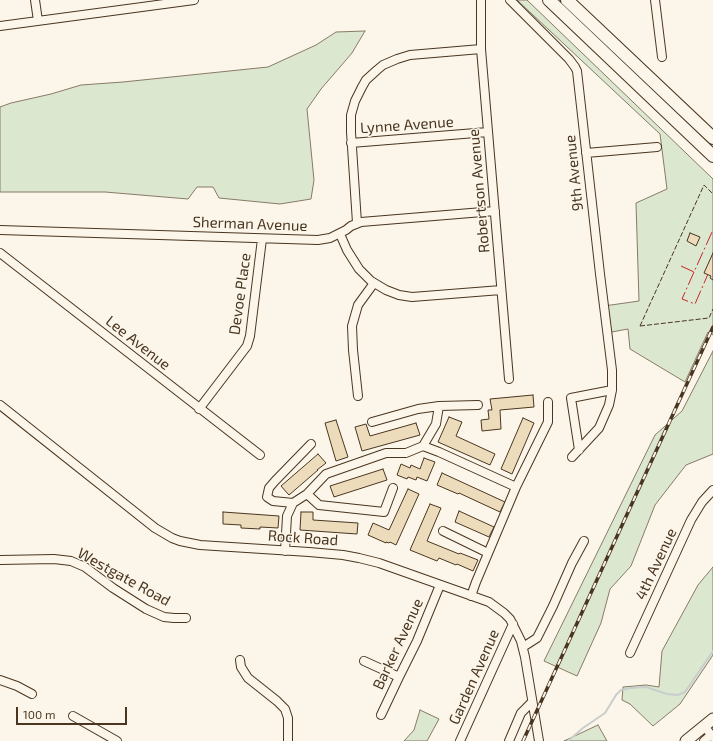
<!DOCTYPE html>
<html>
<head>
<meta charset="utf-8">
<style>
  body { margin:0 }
  #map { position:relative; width:713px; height:741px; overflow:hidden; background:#fbf6e9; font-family:"Exo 2",sans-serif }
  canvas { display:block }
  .scale { position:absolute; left:16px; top:707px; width:111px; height:18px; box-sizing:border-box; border:2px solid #4a3520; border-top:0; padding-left:5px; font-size:12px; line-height:14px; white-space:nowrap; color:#4a3520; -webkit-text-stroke:3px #fbf6e9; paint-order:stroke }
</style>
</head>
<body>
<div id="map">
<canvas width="713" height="741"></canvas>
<div class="scale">100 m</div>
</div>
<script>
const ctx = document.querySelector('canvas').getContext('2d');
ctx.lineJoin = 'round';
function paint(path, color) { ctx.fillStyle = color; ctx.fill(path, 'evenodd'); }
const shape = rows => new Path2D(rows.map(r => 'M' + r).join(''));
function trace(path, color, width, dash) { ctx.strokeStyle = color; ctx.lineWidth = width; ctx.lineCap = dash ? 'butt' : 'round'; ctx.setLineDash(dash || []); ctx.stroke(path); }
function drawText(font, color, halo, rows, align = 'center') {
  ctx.font = font + ' "Exo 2",sans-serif'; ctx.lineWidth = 3; ctx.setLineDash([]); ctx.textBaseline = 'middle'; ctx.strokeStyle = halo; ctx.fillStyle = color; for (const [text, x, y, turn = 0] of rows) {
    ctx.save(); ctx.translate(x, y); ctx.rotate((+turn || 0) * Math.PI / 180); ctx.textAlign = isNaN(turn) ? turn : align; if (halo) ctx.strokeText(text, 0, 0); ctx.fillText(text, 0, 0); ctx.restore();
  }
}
const green = shape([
  [517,0,527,0,713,179,713,335,708,332,685,382,630,349,628,329,606,333,604,306,639,301,636,203,667,189,660,134,517,0],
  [365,31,352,53,321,89,307,109,314,180,311,199,280,204,219,198,213,187,197,187,188,199,105,192,0,192,0,107,11,103,51,94,81,85,123,82,268,67,316,45,336,32,365,31],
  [713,351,713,454,686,465,655,505,631,566,610,589,601,623,577,676,544,661,655,435,682,411,713,351],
  [713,567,713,655,680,704,653,726,630,704,622,700,623,687,646,685,659,687,662,651,698,585,713,567],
  [420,710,439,719,427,741,404,741,414,730,420,710],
  [598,725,607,741,564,741,598,725]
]);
paint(green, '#dce7d0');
trace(green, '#887966', 1);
trace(shape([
  [568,741,583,728,605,713,616,695,621,690,631,688,646,687,667,694,678,695,685,692,713,651]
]), '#c9cecd', 2);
const building = shape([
  [690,233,700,237,696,246,687,241,690,233],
  [713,253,713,280,710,278,711,276,704,273,713,253],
  [533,395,534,407,500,410,501,429,482,431,481,420,489,419,488,410,492,410,490,399,533,395],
  [449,417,462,422,456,436,495,454,490,465,438,442,449,417],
  [523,418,534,423,512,474,501,469,523,418],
  [336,420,348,457,336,461,325,423,336,420],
  [416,423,420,435,362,451,355,427,366,424,370,436,416,423],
  [318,454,326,463,317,470,318,470,289,495,281,486,318,454],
  [424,458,435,462,427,481,417,477,416,480,408,477,407,479,397,475,401,464,410,468,411,465,420,469,424,458],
  [383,469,387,480,334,497,330,486,383,469],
  [442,473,505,502,500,512,459,493,458,494,437,485,442,473],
  [408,489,419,494,396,545,390,542,389,543,386,542,386,543,368,535,373,523,389,530,408,489],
  [430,504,441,508,427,541,459,554,460,553,478,560,473,571,457,564,456,565,439,558,437,561,410,550,430,504],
  [459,511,494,527,489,537,455,522,459,511],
  [223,512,279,516,278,528,260,527,260,529,241,528,241,525,223,524,223,512],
  [301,512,313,512,313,520,358,523,357,534,300,530,301,512]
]);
paint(building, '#ecdcbc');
trace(building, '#4a3520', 1);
const minor = shape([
  [35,0,38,21],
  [481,0,481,49,509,379],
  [510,0,569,59,575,67,577,71,600,274,612,370,612,390,609,405,599,428,572,457],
  [655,0,662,57],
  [0,26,194,0],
  [351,143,488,132],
  [586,153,657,147],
  [357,223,351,132,351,115,355,101,362,87,366,80,377,70,383,65,397,59,410,55,481,49],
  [0,230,318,240,330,238,346,230,351,226,361,222,495,211],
  [340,234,347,250,359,269,371,281,386,290,399,295,412,297,501,290],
  [0,253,260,455],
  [358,396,353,350,352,326,358,305,374,283],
  [0,405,155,528,172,538,180,541,200,545,309,552,343,555,359,558,379,563,489,602,504,613,510,619,521,641,525,657,539,741],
  [199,409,247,346,250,336,262,239],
  [372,422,418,409,439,406],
  [423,446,436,424,439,406,478,405],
  [579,450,571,398,612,390],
  [516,487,548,422,548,402],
  [307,494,319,505,384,512,393,488],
  [293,503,273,501,267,497,269,488,275,481,311,444],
  [443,531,488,553],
  [285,551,287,516,293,503,307,494,326,474,386,453,406,453,423,446,439,452,516,487,476,582,471,596],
  [0,560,54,559,71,561,85,567,113,588,146,609,164,617,174,618,186,618],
  [523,647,537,638,553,606,572,563,584,541],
  [630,653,691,520,702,502,713,490],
  [240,660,241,667,248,678,277,701,285,709,288,718,288,741],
  [364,661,399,677],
  [0,680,17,686,32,694],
  [381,715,399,677,417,641,440,585],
  [73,716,117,741],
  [704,726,713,737],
  [460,741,513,624],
  [509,741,521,713,532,702],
  [704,741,711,735]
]);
const major = shape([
  [686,741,713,719]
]);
const highway = shape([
  [549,0,713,156],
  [567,0,713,138]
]);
trace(minor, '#4a3520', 10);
trace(major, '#4a3520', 13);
trace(highway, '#4a3520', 14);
trace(minor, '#fbf6e9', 8);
trace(major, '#fbf6e9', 11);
trace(highway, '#fbf6e9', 12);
const rail = shape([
  [523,741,713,327]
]);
trace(rail, '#4a3520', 3.5);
trace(rail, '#fbf6e9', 2, [6]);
trace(shape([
  [640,326,704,185,713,194],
  [640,326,709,318,713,309]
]), '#4a3520', 1, [5, 2]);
trace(shape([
  [681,266,694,272,712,232],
  [694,272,682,299,695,304,708,274]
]), '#c62828', 1, [14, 3, 2, 3]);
drawText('15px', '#4a3520', '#fbf6e9', [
  ["Lynne Avenue",407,125,-4],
  ["9th Avenue",574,173,-96],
  ["Robertson Avenue",479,191,-95],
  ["Sherman Avenue",250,224,2],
  ["Devoe Place",240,294,-82],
  ["Lee Avenue",138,343,38],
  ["Rock Road",303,538,4],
  ["4th Avenue",656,564,-65],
  ["Westgate Road",124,577,29],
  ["Barker Avenue",398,644,-65],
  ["Garden Avenue",474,677,-66]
]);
</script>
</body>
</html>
